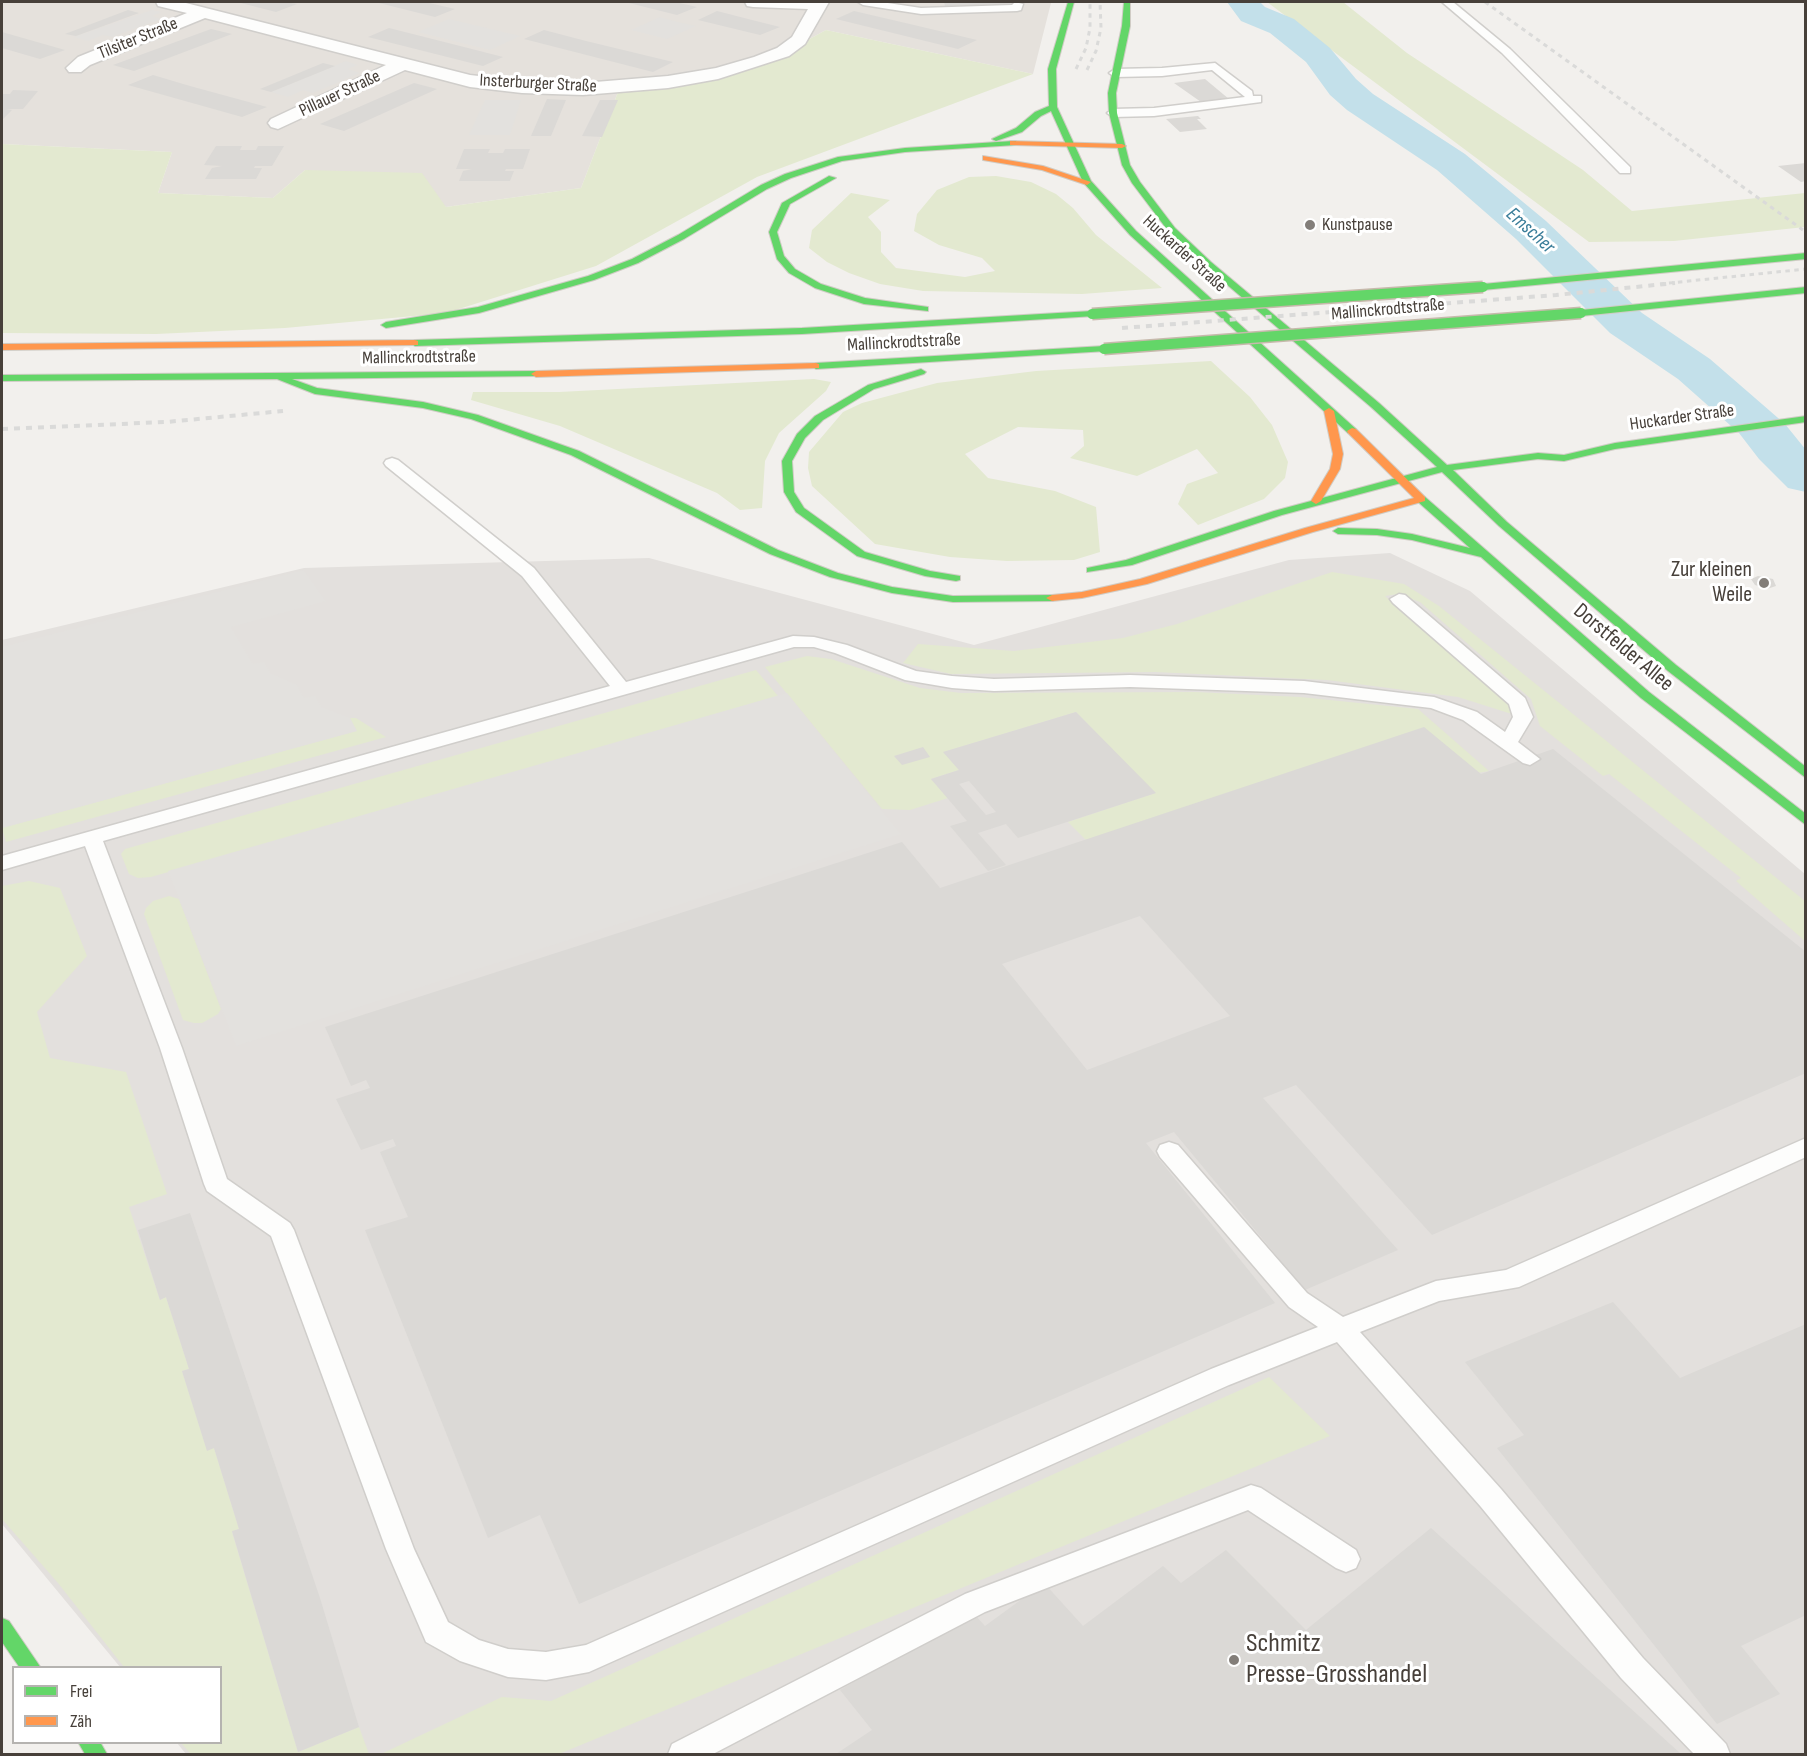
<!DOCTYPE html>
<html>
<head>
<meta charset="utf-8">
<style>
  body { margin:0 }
  #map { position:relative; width:1807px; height:1756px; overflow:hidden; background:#f2f0ed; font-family:"Sofia Sans Condensed",sans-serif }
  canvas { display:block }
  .frame { position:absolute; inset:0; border:3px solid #47403a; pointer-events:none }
  .legend { position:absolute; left:12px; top:1666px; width:210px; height:78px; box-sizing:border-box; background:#fff; border:2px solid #b5b3b0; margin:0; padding:8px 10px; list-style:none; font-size:18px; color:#47403a }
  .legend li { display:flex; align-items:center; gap:12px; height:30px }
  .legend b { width:30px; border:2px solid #b5b3b0 }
</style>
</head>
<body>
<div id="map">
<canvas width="1807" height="1756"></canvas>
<div class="frame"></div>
<ul class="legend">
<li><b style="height:8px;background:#63d668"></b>Frei</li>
<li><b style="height:8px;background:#ff974d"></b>Zäh</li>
</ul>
</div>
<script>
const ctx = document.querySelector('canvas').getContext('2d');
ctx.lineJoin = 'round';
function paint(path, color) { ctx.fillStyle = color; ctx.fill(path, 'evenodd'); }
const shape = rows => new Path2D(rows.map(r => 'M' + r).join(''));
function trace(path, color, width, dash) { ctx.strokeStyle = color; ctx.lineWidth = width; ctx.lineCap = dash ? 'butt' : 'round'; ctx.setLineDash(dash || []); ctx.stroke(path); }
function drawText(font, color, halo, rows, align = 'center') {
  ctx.font = font + ' "Sofia Sans Condensed",sans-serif'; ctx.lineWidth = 6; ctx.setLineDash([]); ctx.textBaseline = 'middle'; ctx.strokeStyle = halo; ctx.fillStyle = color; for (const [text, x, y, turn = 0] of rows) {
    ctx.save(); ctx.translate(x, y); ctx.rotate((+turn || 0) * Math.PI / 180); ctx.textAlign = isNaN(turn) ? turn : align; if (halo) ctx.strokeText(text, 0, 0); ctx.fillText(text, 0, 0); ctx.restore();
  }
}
paint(shape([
  [2,2,1051,2,1051,3,1033,74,826,30,782,54,717,75,618,92,581,188,446,207,305,170,273,198,158,193,172,152,2,144]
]), '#e5e1dc');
paint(shape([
  [1390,553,1470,591,1805,874,1805,1754,186,1754,177,1743,220,1742,220,1668,120,1667,2,1524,2,640,304,568,649,558,974,645,1289,560]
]), '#e3e0dd');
paint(shape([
  [1267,2,1343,2,1407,53,1583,170,1632,211,1805,193,1805,227,1674,241,1589,242],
  [826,30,1033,74,757,177,596,266,446,313,285,328,156,334,2,333,2,144,172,152,158,193,273,198,305,170,422,173,446,207,581,188,618,92,717,75,782,54],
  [996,176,1031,182,1056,194,1073,208,1096,235,1162,288,1082,294,923,291,880,284,849,273,827,262,809,248,812,230,851,193,890,200,868,217,881,232,881,252,896,268,965,277,995,271,982,258,939,245,914,231,917,214,937,190,969,177],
  [1211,361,1250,397,1272,425,1288,462,1285,478,1264,499,1198,525,1178,504,1187,484,1218,473,1197,449,1137,476,1070,458,1084,446,1083,430,1018,427,965,454,988,478,1055,491,1096,507,1100,552,1074,560,1007,561,950,557,875,544,812,486,808,468,809,452,843,412,862,403,937,383,1036,371],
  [814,379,831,382,826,391,779,433,765,461,762,508,740,510,717,493,560,426,471,400,473,392,559,392],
  [1332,572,1404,584,1439,606,1805,901,1805,941,1736,881,1741,878,1609,774,1603,776,1540,726,1531,699,1420,602,1398,594,1385,596,1512,708,1515,715,1458,697,1327,680,1155,672,951,674,903,663,918,644,1014,651,1123,638,1177,624],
  [807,656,831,659,920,688,961,693,1195,692,1300,697,1418,709,1489,771,1086,840,1068,822,1155,793,1076,712,944,752,959,770,931,779,948,798,910,810,882,809,765,667],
  [756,670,778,696,151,877,138,878,129,874,121,854,125,849],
  [350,718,356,718,386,737,6,842,2,828,356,731],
  [29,881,60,888,87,956,37,1012,50,1058,126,1072,167,1194,129,1207,160,1300,166,1297,189,1369,182,1371,207,1450,214,1448,239,1529,232,1532,298,1752,359,1727,369,1754,191,1754,181,1743,220,1742,220,1668,124,1667,58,1583,2,1519,2,886],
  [169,896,179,899,221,1009,218,1014,202,1023,194,1023,183,1020,144,914,146,908,153,901],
  [1269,1377,1330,1436,559,1754,381,1754,502,1697,551,1701]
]), '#e3e9d0');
paint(shape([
  [152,10,162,12,152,16,161,19,112,37,103,35,88,41,74,37],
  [660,17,678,22,696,26,667,39,631,30],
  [449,19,520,36,490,50,418,32],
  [346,61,358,65,348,69,360,73,313,93,303,90,288,97,271,92],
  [485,100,521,100,510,135,469,135],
  [304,570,326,601,231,627,253,664,265,662,270,673,297,685,304,698,316,696,321,707,350,718,357,731,2,828,2,647],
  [787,693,901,834,236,1046,168,871]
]), '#e3e1de');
paint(shape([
  [1227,2,1260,2,1265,7,1294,19,1330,48,1356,79,1373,94,1465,154,1546,221,1642,313,1710,359,1785,424,1806,450,1806,492,1788,488,1759,459,1739,433,1678,379,1610,333,1516,239,1437,170,1347,110,1330,95,1306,62,1270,33,1241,21,1227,2]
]), '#c3e0ea');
paint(shape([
  [237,2,285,2,297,4,276,12],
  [375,2,425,2,455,9,435,17],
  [625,2,675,2,697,7,677,15],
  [944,2,1030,2,1030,3,945,6],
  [128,10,139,13,76,36,65,34],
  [717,11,748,19,780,27,760,35,698,20],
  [854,11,914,25,977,40,958,49,836,19],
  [389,28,464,47,503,57,483,66,368,37],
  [211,29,232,34,134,71,113,65],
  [544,30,586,41,673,62,653,72,524,39],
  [2,32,65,50,40,59,2,48],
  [323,63,335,66,271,92,260,89],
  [153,75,190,86,267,107,242,117,128,85],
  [1205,79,1229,99,1201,102,1174,83],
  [414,83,437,89,344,131,320,124],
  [13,90,38,91,23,109,6,109,12,110,2,120,2,94,10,94],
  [547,99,566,100,551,136,531,136],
  [600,100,618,100,602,137,582,136],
  [1198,116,1201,119,1197,119,1207,129,1180,132,1166,119],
  [216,146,242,146,240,150,256,150,258,146,284,146,272,166,255,166,254,168,262,168,256,179,205,179,212,168,222,166,204,165],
  [464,149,490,149,488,153,503,153,505,149,530,149,523,169,506,169,505,171,514,171,510,181,459,181,463,171,472,169,456,169],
  [1806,163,1806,181,1801,182,1778,166],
  [1758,576,1773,579,1776,586,1767,589,1755,585,1751,579],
  [1076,712,1156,793,1018,838,1006,824,978,833,1006,865,988,871,950,826,967,821,931,779,959,770,943,752],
  [969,781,996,812,986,815,959,784],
  [1424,727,1481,774,1553,749,1806,952,1806,1073,1432,1235,1296,1085,1263,1098,1398,1250,1305,1290,1174,1132,1146,1143,1275,1303,579,1604,540,1515,488,1538,365,1230,408,1217,380,1152,396,1146,393,1139,361,1150,336,1099,370,1088,366,1080,351,1086,325,1027,902,842,940,888],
  [1140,916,1230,1016,1087,1070,1002,964],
  [923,747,930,757,902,765,894,756],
  [190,1213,320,1598,359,1727,298,1752,232,1531,239,1529,214,1448,207,1451,182,1371,189,1369,166,1297,160,1300,138,1230],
  [1613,1302,1680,1378,1806,1324,1806,1615,1741,1646,1780,1694,1717,1724,1497,1448,1524,1435,1465,1362],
  [1431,1528,1681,1754,836,1754,872,1730,840,1690,973,1613,985,1626,1044,1583,1083,1626,1163,1566,1181,1583,1226,1550,1306,1630]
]), '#dbd9d6');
const lane = shape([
  [858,2,881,2,921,8,1012,5,1015,2,1023,4,1021,10,1017,11,921,14,863,5,858,2],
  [1442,2,1453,2,1510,49,1630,167,1630,173,1620,173,1502,53,1442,2],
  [1215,63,1252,91,1253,96,1261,96,1261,102,1154,116,1113,117,1107,113,1113,109,1154,108,1245,97,1212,70,1162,76,1115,77,1109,73,1115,69,1162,68,1215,63],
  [392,458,398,460,534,568,626,682,793,636,814,637,847,645,916,671,952,676,994,679,1130,675,1304,681,1434,697,1477,712,1505,732,1513,717,1509,704,1393,603,1390,599,1399,594,1405,595,1525,698,1533,717,1518,742,1540,759,1530,765,1523,763,1463,720,1431,708,1304,693,1130,687,994,691,952,688,905,680,835,653,814,647,794,647,103,841,182,1048,227,1179,290,1223,294,1230,414,1549,448,1622,479,1640,508,1649,546,1652,586,1645,1211,1369,1318,1327,1289,1307,1160,1157,1157,1151,1160,1145,1169,1142,1178,1145,1307,1293,1343,1317,1436,1281,1506,1270,1806,1138,1806,1157,1519,1287,1439,1301,1360,1332,1501,1489,1643,1658,1726,1744,1730,1754,1694,1754,1621,1678,1481,1507,1337,1342,1229,1385,589,1672,546,1680,508,1677,460,1661,426,1642,386,1549,271,1236,207,1191,204,1184,160,1048,85,846,2,870,2,856,610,686,522,576,386,466,384,463,386,460,392,458],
  [1251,1485,1261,1488,1356,1550,1360,1559,1356,1568,1346,1572,1336,1568,1248,1510,985,1612,713,1754,668,1754,672,1744,965,1594,1251,1485]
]);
const street = shape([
  [156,2,182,2,470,75,522,81,583,83,668,76,716,68,754,57,777,48,792,37,808,9,753,7,747,6,745,2,829,2,805,44,789,56,718,79,668,88,583,95,522,93,470,87,405,70,278,129,271,127,268,123,271,119,386,65,205,18,90,65,81,72,69,72,66,68,78,57,187,13,158,6,156,2]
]);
const fast = shape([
  [1068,2,1074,2,1056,69,1057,107,1091,181,1136,231,1356,429,1356,433,1348,433,1130,235,1083,182,1051,111,1041,116,1022,132,996,141,992,139,1016,128,1035,112,1049,106,1048,69,1068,2],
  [1124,2,1130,2,1130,26,1116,93,1117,113,1130,165,1140,182,1175,228,1211,262,1379,403,1447,465,1538,453,1564,455,1615,443,1806,416,1806,422,1615,449,1564,461,1538,459,1453,470,1507,522,1676,665,1806,767,1806,778,1668,671,1499,526,1442,472,1282,515,1132,565,1087,572,1087,568,1126,560,1274,511,1437,467,1371,407,1205,266,1169,232,1132,183,1122,165,1109,113,1108,93,1122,26,1124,2],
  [1013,141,1016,141,1016,145,905,152,842,161,791,178,767,189,684,239,638,263,594,280,479,313,386,328,381,325,386,322,478,307,588,276,632,259,678,235,761,185,785,174,838,157,905,148,1013,141],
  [829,176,836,178,790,204,777,232,784,256,795,269,821,284,865,298,928,307,928,311,864,304,815,288,789,273,777,259,769,232,782,203,829,176],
  [1806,253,1806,259,1483,290,1478,287,1483,284,1806,253],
  [1806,287,1806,293,1581,316,1576,313,1581,310,1806,287],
  [1092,311,1097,314,1095,316,802,334,415,346,410,343,415,340,802,328,1092,311],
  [1104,346,1107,347,1107,351,816,369,811,366,816,363,1104,346],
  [921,369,926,372,924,374,874,389,823,420,805,438,792,461,794,492,804,508,865,552,930,571,960,576,960,580,956,581,925,576,857,556,796,512,784,492,782,461,797,434,815,416,868,385,921,369],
  [536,371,541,374,539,376,292,379,317,388,423,402,478,415,579,451,778,550,838,573,892,587,953,596,1052,595,1058,598,1052,601,953,602,892,593,830,577,770,554,571,455,471,419,423,408,315,394,277,379,2,381,2,375,536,371],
  [1421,496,1425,497,1649,692,1806,814,1806,825,1641,698,1481,557,1412,540,1377,535,1338,534,1333,531,1338,528,1377,529,1412,534,1470,548,1417,501,1416,499,1421,496],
  [2,1618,9,1621,41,1668,20,1668,2,1642,2,1618],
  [78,1742,100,1742,107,1754,85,1754,78,1742]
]);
const slow = shape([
  [1010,141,1122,144,1126,146,1122,148,1013,145,1010,145,1010,141],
  [983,156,1043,166,1091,182,1087,185,1042,170,983,160,983,156],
  [415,340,418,341,418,345,2,350,2,344,415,340],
  [816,363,819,364,819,368,536,377,531,374,536,371,816,363],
  [1329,408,1334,411,1343,454,1340,469,1321,501,1316,504,1311,501,1330,469,1333,454,1324,411,1329,408],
  [1352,428,1356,429,1425,497,1425,501,1313,532,1147,584,1082,598,1052,601,1046,598,1052,595,1082,592,1140,579,1305,528,1414,498,1348,433,1347,431,1352,428]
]);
trace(lane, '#d0cecb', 3);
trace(street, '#d0cecb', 3);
trace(fast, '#d0ccc5', 2);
trace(slow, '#d0ccc5', 2);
paint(lane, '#fdfdfc');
paint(street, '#fdfdfc');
paint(fast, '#63d668');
paint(slow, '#ff974d');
trace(shape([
  [1485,2,1803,230],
  [1076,69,1086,48,1090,28,1090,2],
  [1087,70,1096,51,1101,28,1100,2],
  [1660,284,1806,269]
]), '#dadad9', 3, [4.5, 4.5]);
trace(shape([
  [1122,328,1556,295,1675,283],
  [2,429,166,422,283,411]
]), '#dadad9', 4, [6, 6]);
const fastBridge = shape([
  [1092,314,1483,287],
  [1104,349,1581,313]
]);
trace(fastBridge, '#c7b9ac', 13, []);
trace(fastBridge, '#63d668', 10);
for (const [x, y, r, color] of [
  [1310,225,6,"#837e79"],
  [1764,583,6,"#837e79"],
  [1234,1660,6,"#837e79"]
]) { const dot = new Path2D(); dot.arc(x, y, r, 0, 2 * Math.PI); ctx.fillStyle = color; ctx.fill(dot); trace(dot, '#fff', 2); }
drawText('18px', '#47403a', '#fff', [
  ["Tilsiter Straße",138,39,-22],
  ["Insterburger Straße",538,84,3],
  ["Pillauer Straße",340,94,-25],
  ["Huckarder Straße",1184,254,42],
  ["Mallinckrodtstraße",1388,310,-5],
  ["Mallinckrodtstraße",904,343,-3],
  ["Mallinckrodtstraße",419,358,-1],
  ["Huckarder Straße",1682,418,-8]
]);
drawText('18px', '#47403a', '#fff', [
  ["Kunstpause",1322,225]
], 'left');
drawText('italic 20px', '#3a7d99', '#fff', [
  ["Emscher",1530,231,42]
]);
drawText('22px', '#47403a', '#fff', [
  ["Zur kleinen",1752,570],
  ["Weile",1752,595]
], 'right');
drawText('22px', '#47403a', '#fff', [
  ["Dorstfelder Allee",1623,648,40]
]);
drawText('27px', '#47403a', '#fff', [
  ["Schmitz",1246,1644],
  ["Presse-Grosshandel",1246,1675]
], 'left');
</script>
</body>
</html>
